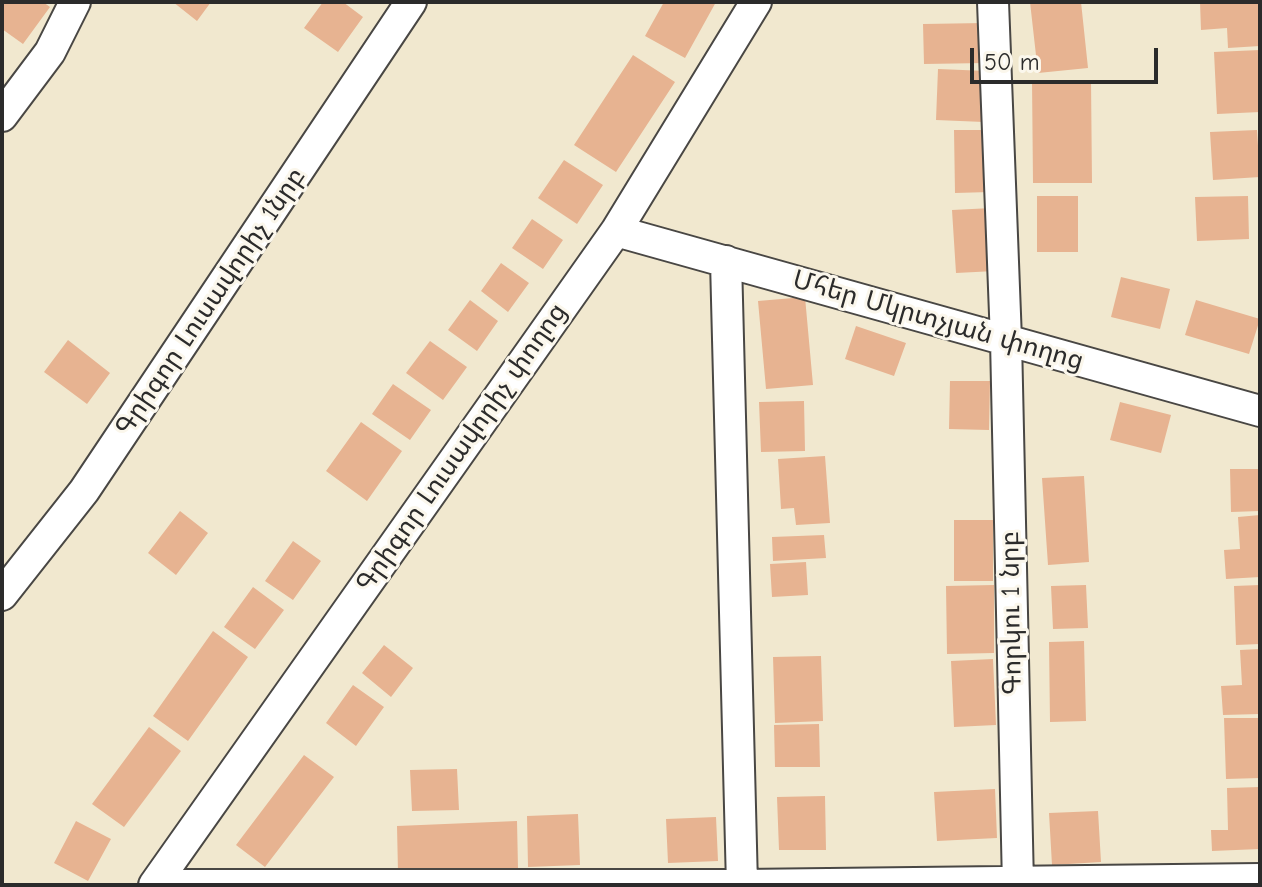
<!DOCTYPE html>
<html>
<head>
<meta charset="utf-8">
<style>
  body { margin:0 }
  #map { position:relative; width:1262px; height:887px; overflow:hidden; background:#f1e8cf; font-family:"Comic Neue",sans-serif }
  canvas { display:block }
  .frame { position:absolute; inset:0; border:4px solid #2b2b2b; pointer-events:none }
  .scale { position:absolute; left:970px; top:48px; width:188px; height:36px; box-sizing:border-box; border:4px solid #2b2b2b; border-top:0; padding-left:10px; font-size:24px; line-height:28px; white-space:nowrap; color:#2b2b2b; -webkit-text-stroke:6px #fbf7ec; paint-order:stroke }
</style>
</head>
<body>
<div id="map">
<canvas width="1262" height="887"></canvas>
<div class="frame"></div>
<div class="scale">50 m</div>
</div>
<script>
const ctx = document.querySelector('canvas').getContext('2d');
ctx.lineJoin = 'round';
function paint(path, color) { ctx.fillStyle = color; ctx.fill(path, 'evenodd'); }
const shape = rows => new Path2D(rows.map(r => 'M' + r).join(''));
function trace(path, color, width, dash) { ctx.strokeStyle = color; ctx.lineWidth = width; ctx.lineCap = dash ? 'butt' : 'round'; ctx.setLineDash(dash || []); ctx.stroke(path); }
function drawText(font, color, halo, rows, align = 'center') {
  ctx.font = font + ' "Comic Neue","Noto Sans Armenian",sans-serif'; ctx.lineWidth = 6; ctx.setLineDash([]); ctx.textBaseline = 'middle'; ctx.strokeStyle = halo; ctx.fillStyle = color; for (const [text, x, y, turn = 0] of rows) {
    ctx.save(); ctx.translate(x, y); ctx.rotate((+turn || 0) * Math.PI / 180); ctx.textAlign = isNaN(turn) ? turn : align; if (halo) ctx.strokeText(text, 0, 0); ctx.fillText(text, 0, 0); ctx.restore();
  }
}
paint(shape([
  [2,2,43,2,50,7,23,44,2,29],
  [173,2,211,2,197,21],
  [323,2,343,2,363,17,338,52,304,28],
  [664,2,716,2,685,58,645,36],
  [1030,2,1081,2,1088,68,1038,73],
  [1200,2,1260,2,1260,46,1228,48,1227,28,1201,30],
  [984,23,985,63,924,64,923,24],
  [1260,50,1260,112,1217,114,1214,52],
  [633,55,675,82,616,172,574,145],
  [938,69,987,71,984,122,936,120],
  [1032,80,1091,80,1092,183,1033,183],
  [954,130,988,130,990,192,955,193],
  [1257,130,1260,177,1213,180,1210,132],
  [564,160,603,185,577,224,538,198],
  [1037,196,1078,196,1078,252,1037,252],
  [1248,196,1249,239,1197,241,1195,197],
  [992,208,995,271,956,273,952,210],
  [532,219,563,240,543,269,512,248],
  [501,263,529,283,508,312,481,291],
  [1121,277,1170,289,1160,329,1111,317],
  [805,297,813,385,766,389,758,301],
  [470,300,498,321,477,351,448,330],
  [1196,300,1260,319,1249,354,1185,335],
  [856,326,906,343,894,376,845,359],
  [68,340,110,373,87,404,44,372],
  [430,341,467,367,443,400,406,373],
  [950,381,990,381,989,430,949,429],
  [393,384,431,410,410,440,372,414],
  [804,401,805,451,761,452,759,402],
  [1120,402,1171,415,1161,453,1110,440],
  [361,422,402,451,367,501,326,471],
  [825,456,830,523,796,525,794,508,781,509,778,459],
  [1230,469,1260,469,1260,511,1231,512],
  [1084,476,1089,562,1048,565,1042,478],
  [180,511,208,533,176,575,148,553],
  [1260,515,1260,577,1226,579,1224,550,1240,549,1238,517],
  [954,520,993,520,993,581,954,581],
  [824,535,826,558,773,561,772,537],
  [293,541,321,561,293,600,265,581],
  [806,562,808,595,772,597,770,564],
  [994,585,994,653,947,654,946,586],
  [1086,585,1088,628,1053,629,1051,586],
  [1260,585,1260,644,1236,645,1234,586],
  [253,587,284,610,255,649,224,627],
  [213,631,248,657,188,741,153,716],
  [1084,641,1086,721,1050,722,1049,642],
  [384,645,413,668,391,697,362,673],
  [1260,649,1260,714,1223,715,1221,686,1242,685,1240,650],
  [821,656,823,721,775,723,773,657],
  [993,659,996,725,954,727,951,661],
  [353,685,384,707,356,746,326,723],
  [1224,718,1260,718,1260,778,1226,779],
  [819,724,820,767,775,767,774,725],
  [149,727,181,751,124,827,92,804],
  [304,755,334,777,265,867,236,845],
  [457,769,459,810,412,811,410,770],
  [1260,787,1260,849,1212,851,1211,830,1228,830,1227,788],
  [995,789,997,838,937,841,934,792],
  [825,796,826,850,779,850,777,797],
  [1098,811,1101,862,1052,865,1049,813],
  [578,814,580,865,528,867,527,816],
  [716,817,718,861,668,863,666,819],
  [76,821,111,839,88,881,54,863],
  [517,821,518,868,398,872,397,826]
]), '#e7b391');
const minor = shape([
  [993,2,1006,340,1018,885],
  [2,116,50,52,75,2],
  [616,231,1260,411],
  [726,261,742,885],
  [2,595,84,491,411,2],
  [154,885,616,231,756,2],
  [155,885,742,885,1260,879]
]);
trace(minor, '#494744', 34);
trace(minor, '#fff', 30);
drawText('26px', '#2b2b2b', '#fbf7ec', [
  ["Գրիգոր Լուսավորիչ 1նրբ",211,302,-56],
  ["Մհեր Մկրտչյան փողոց",938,321,16],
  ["Գրիգոր Լուսավորիչ փողոց",462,448,-55],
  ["Գորկու 1 նրբ",1012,613,-91]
]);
</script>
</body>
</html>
